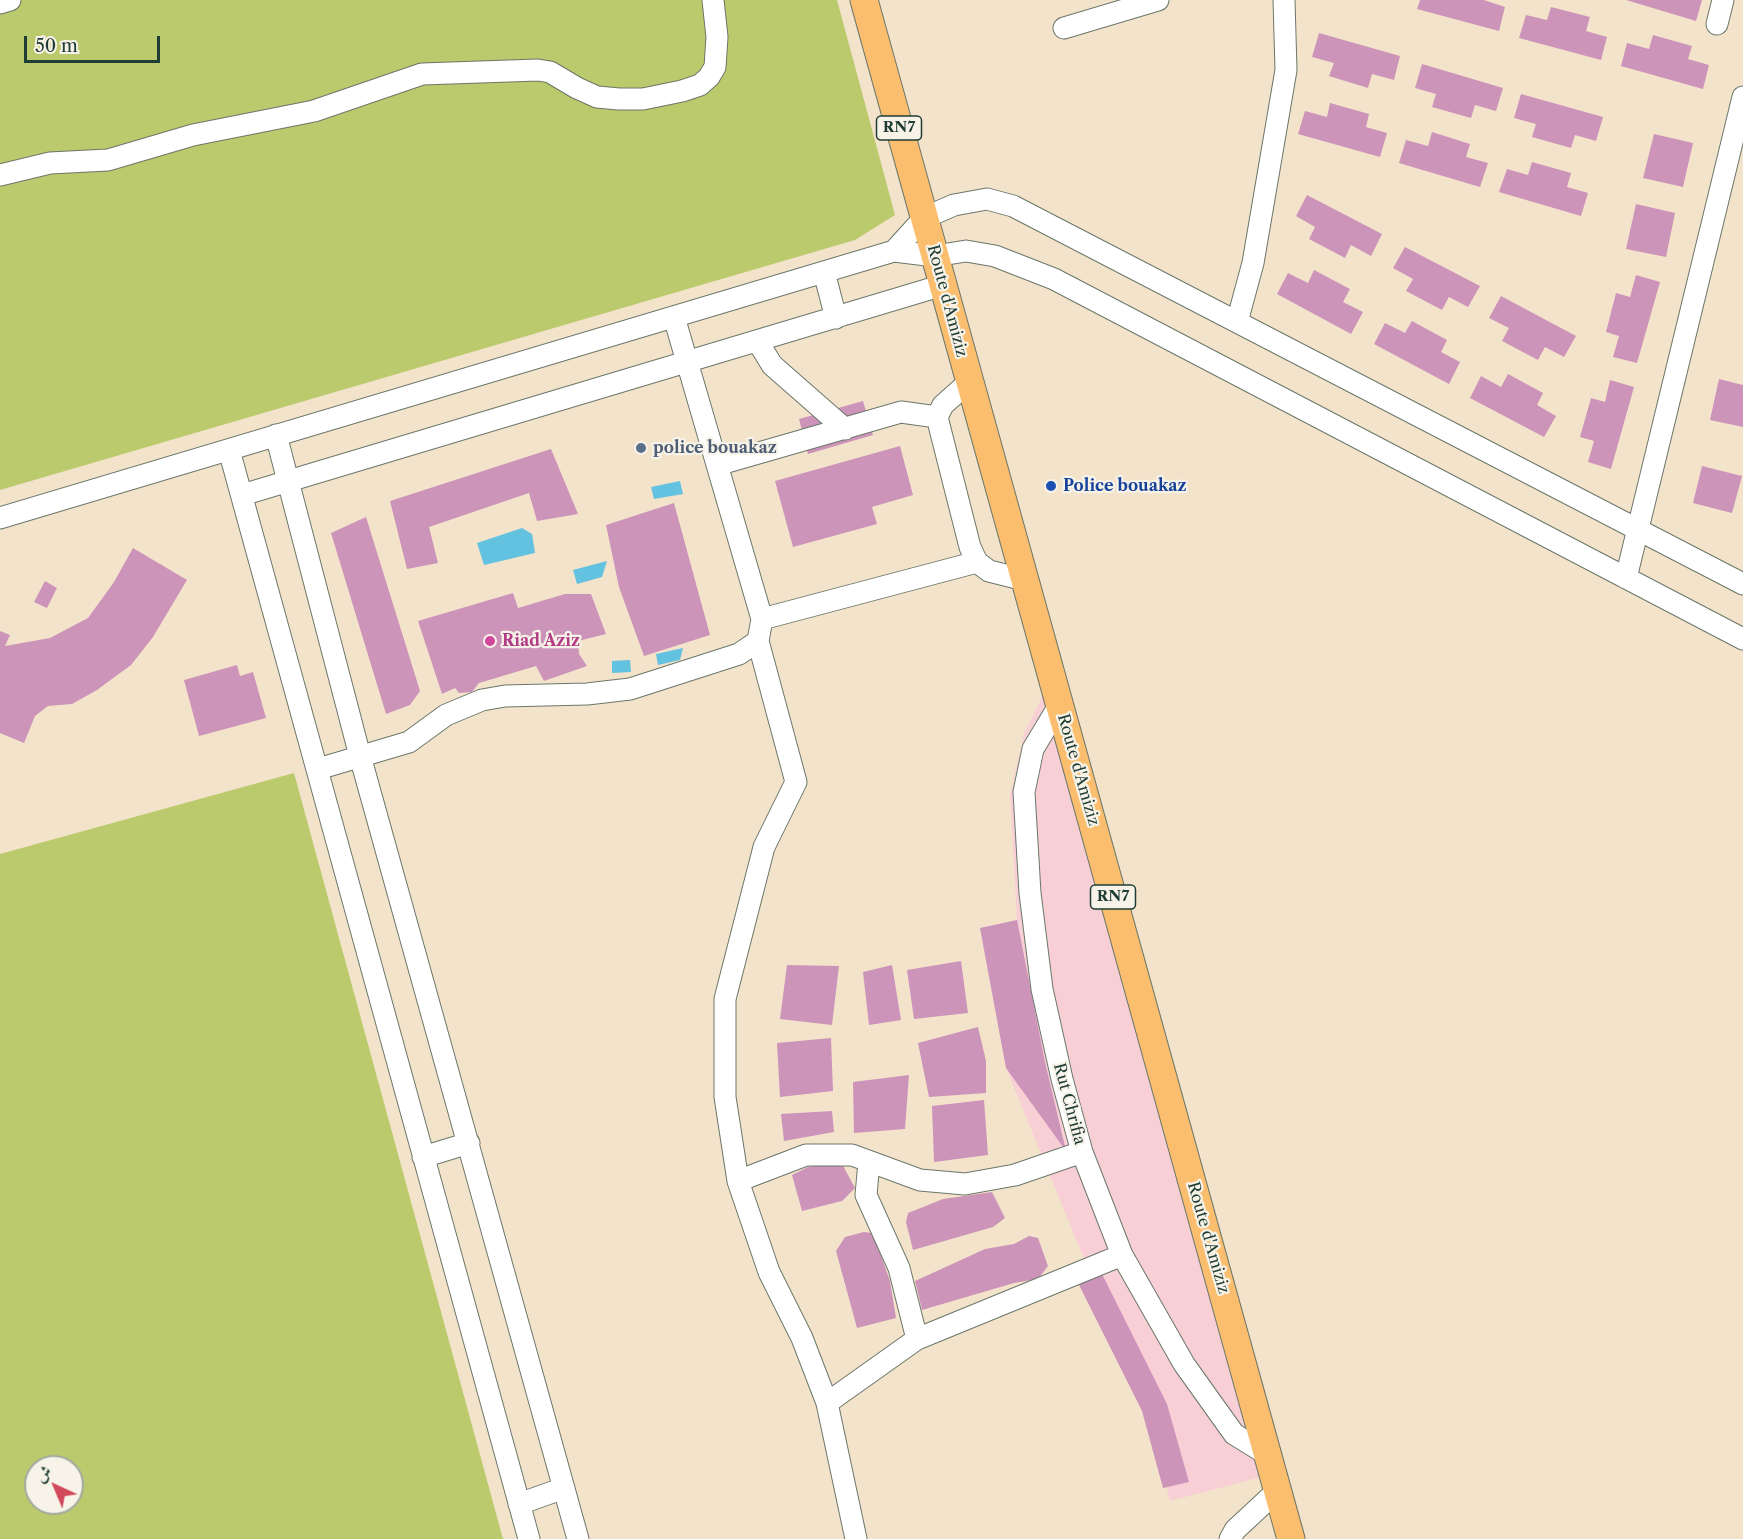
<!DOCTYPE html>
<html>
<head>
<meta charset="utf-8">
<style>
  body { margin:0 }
  #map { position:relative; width:1743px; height:1539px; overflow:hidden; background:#f4e3cb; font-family:"Libre Caslon Text",Amiri,serif }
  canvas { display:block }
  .north { position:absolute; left:24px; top:1455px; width:60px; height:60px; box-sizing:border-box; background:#f7f3e8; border:2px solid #a1aaa0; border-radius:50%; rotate:316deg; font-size:16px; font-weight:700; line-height:24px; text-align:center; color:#1f3d34 }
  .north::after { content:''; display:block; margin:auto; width:21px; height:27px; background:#d1495b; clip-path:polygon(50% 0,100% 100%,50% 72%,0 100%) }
  .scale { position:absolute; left:24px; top:36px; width:136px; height:27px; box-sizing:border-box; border:3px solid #1f3d34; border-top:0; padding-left:8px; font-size:18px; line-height:21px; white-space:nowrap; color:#1f3d34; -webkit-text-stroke:4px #f7f3e8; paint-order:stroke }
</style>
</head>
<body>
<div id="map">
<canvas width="1743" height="1539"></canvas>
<div class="north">ش</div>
<div class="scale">50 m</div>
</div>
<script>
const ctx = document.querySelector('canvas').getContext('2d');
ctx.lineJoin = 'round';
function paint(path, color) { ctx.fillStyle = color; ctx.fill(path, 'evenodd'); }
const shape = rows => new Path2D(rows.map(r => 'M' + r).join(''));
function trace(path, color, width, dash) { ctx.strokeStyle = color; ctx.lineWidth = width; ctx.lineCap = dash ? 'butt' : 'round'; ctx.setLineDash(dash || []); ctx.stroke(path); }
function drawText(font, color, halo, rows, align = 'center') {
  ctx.font = font + ' "Libre Caslon Text",serif'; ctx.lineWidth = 4.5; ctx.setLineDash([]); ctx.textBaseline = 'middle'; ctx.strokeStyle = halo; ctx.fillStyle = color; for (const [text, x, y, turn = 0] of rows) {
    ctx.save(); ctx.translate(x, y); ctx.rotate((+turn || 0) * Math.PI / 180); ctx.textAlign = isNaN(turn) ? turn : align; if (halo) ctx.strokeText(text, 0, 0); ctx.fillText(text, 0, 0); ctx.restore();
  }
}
paint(shape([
  [1043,695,1261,1477,1170,1501,1150,1420,1006,1068,980,928,1017,920,1010,795,1024,734]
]), '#f7cfd5');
paint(shape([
  [0,0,837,0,895,215,855,240,0,490],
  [294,773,503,1539,0,1539,0,854],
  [36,1467,72,1467,72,1503,36,1503]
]), '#baca6c');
paint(shape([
  [680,481,683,494,654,499,651,487],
  [522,528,532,534,535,553,484,565,477,543],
  [607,561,602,577,577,584,573,570],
  [683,648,680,660,658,665,656,654],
  [630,660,631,672,612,673,612,661]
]), '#62c2e0');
paint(shape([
  [1420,0,1484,0,1505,7,1499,31,1417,9],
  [1626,0,1702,0,1696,21],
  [1551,7,1590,17,1586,31,1607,37,1601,60,1519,38,1526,15,1547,20],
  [1319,33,1400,56,1394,80,1372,74,1368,88,1329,76,1334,63,1312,57],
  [1653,35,1692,46,1688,59,1709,65,1703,89,1621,66,1627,43,1649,49],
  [1422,64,1503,88,1496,111,1475,105,1471,118,1432,107,1436,94,1415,88],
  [1521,94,1603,117,1596,141,1575,135,1571,148,1532,137,1536,124,1514,118],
  [1330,103,1369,114,1366,127,1387,133,1380,157,1298,134,1305,111,1327,117],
  [1432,132,1470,144,1466,157,1488,163,1480,187,1399,163,1406,140,1428,146],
  [1654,134,1693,143,1683,187,1643,178],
  [1532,162,1571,173,1567,187,1588,193,1581,216,1499,192,1507,169,1528,175],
  [1307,195,1382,234,1371,256,1351,245,1345,258,1309,239,1315,227,1296,216],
  [1636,204,1675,213,1666,257,1626,249],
  [1405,247,1480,286,1468,307,1449,297,1442,310,1406,291,1413,279,1393,268],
  [1314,270,1350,289,1343,302,1363,312,1351,334,1277,294,1288,273,1308,283],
  [1636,275,1660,282,1637,363,1613,357,1619,336,1606,332,1616,293,1630,297],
  [1501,296,1576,336,1564,357,1545,347,1538,360,1502,341,1509,328,1489,318],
  [1412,321,1447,340,1441,352,1460,362,1449,384,1374,344,1385,323,1405,333],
  [1508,374,1543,393,1537,405,1556,416,1544,437,1470,398,1481,376,1501,387],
  [1719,379,1743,385,1743,427,1710,420],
  [1610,380,1634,387,1611,469,1588,462,1594,441,1580,437,1591,398,1605,402],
  [863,401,873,435,808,454,799,419],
  [900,446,913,495,872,507,877,524,793,547,775,481],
  [551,449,578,514,537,521,529,493,429,527,438,563,407,569,390,501],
  [1702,466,1742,476,1732,513,1693,503],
  [674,503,710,635,644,656,619,587,606,525],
  [366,517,420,691,410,705,386,714,331,533],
  [133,548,187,580,153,637,131,665,97,690,72,704,48,706,35,716,24,743,0,733,0,631,10,635,5,646,50,638,88,618,114,582],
  [45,581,57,588,47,608,34,602],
  [513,593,518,608,565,594,591,594,606,634,578,641,579,654,587,666,544,681,536,666,479,683,472,692,459,693,455,688,442,694,418,621],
  [237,665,240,676,253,672,266,718,199,736,184,680],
  [1017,920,1045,1062,1066,1151,1006,1068,980,928],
  [961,961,968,1013,914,1019,907,970],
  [787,965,839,966,832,1025,780,1019],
  [892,965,901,1020,869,1025,863,972],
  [978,1027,986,1061,986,1093,929,1097,918,1043],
  [831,1038,833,1091,780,1097,777,1043],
  [909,1075,905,1129,854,1133,853,1082],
  [984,1100,988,1155,934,1162,932,1106],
  [832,1111,834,1132,784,1141,781,1114],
  [840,1160,855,1188,842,1201,802,1211,792,1175,808,1167],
  [992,1192,1005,1218,993,1227,913,1250,906,1222,908,1213,943,1199],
  [864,1232,873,1233,890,1281,896,1318,857,1328,836,1251,845,1237],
  [1029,1236,1038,1238,1048,1266,1038,1279,1014,1283,922,1310,915,1281,985,1249,1014,1244],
  [1101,1272,1167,1404,1189,1482,1163,1488,1142,1411,1078,1283]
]), '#cc94b9');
const minor = shape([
  [0,3,10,0],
  [1717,24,1723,0],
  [1064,28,1158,0],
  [0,175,50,163,108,160,193,135,314,111,422,74,538,70,550,72,577,88,597,97,619,99,643,99,682,91,700,85,709,77,715,67,717,37,713,0],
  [894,251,924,218,954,205,987,199,1013,206,1743,584],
  [824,272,836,318],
  [674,317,762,619,758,641,796,782,764,847,725,999,725,1097,738,1181,769,1272,802,1338,827,1403,856,1539],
  [1237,322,1253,263,1286,70,1284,0],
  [758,342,772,365,845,429],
  [970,381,943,405,937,417,970,547,977,562,989,571,1025,580],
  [276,435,360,756,578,1539],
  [229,450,529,1539],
  [717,465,901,412,937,417],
  [242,495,943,285],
  [0,518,894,251,935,256,966,251,995,256,1054,279,1743,639],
  [1626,578,1743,97],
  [762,619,977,562],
  [1060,704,1033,749,1024,792,1030,893,1042,989,1062,1079,1082,1152,1122,1255,1184,1364,1234,1434,1268,1455],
  [318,769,409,742,446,715,482,700,505,696,587,694,630,689,739,654,758,641],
  [423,1157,469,1143],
  [869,1162,866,1195,899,1268,917,1339],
  [738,1181,806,1155,852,1155,920,1180,965,1184,1015,1175,1082,1152],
  [827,1403,917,1339,1122,1255],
  [519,1504,564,1488],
  [1230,1539,1235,1530,1278,1490]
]);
const major = shape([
  [864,0,1291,1539]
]);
trace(minor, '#6a7769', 23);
trace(major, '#6a7769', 29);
trace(minor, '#fff', 21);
trace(major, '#fbbd6e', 27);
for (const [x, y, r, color] of [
  [641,448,6,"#5c6f8a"],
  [1051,486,6,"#1a4fb4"],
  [490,641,6,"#d1479c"]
]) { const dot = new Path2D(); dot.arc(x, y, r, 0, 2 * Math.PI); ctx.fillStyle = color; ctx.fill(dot); trace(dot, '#f7f3e8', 2); }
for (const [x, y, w] of [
  [899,128,45],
  [1113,897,45]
]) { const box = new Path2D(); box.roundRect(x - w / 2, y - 12, w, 24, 4.5); ctx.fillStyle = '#f7f3e8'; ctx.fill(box); trace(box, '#1f3d34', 1.5); }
drawText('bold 15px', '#1f3d34', null, [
  ["RN7",899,128],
  ["RN7",1113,897]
]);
drawText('16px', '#1f3d34', '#f7f3e8', [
  ["Route d'Amiziz",947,301,75],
  ["Route d'Amiziz",1078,770,74],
  ["Rut Chrifia",1069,1104,75],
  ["Route d'Amiziz",1208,1238,74]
]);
drawText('bold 16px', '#4e5e75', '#f7f3e8', [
  ["police bouakaz",653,448]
], 'left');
drawText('bold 16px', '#164399', '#f7f3e8', [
  ["Police bouakaz",1063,486]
], 'left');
drawText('bold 16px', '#b23c85', '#f7f3e8', [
  ["Riad Aziz",502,641]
], 'left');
</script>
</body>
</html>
